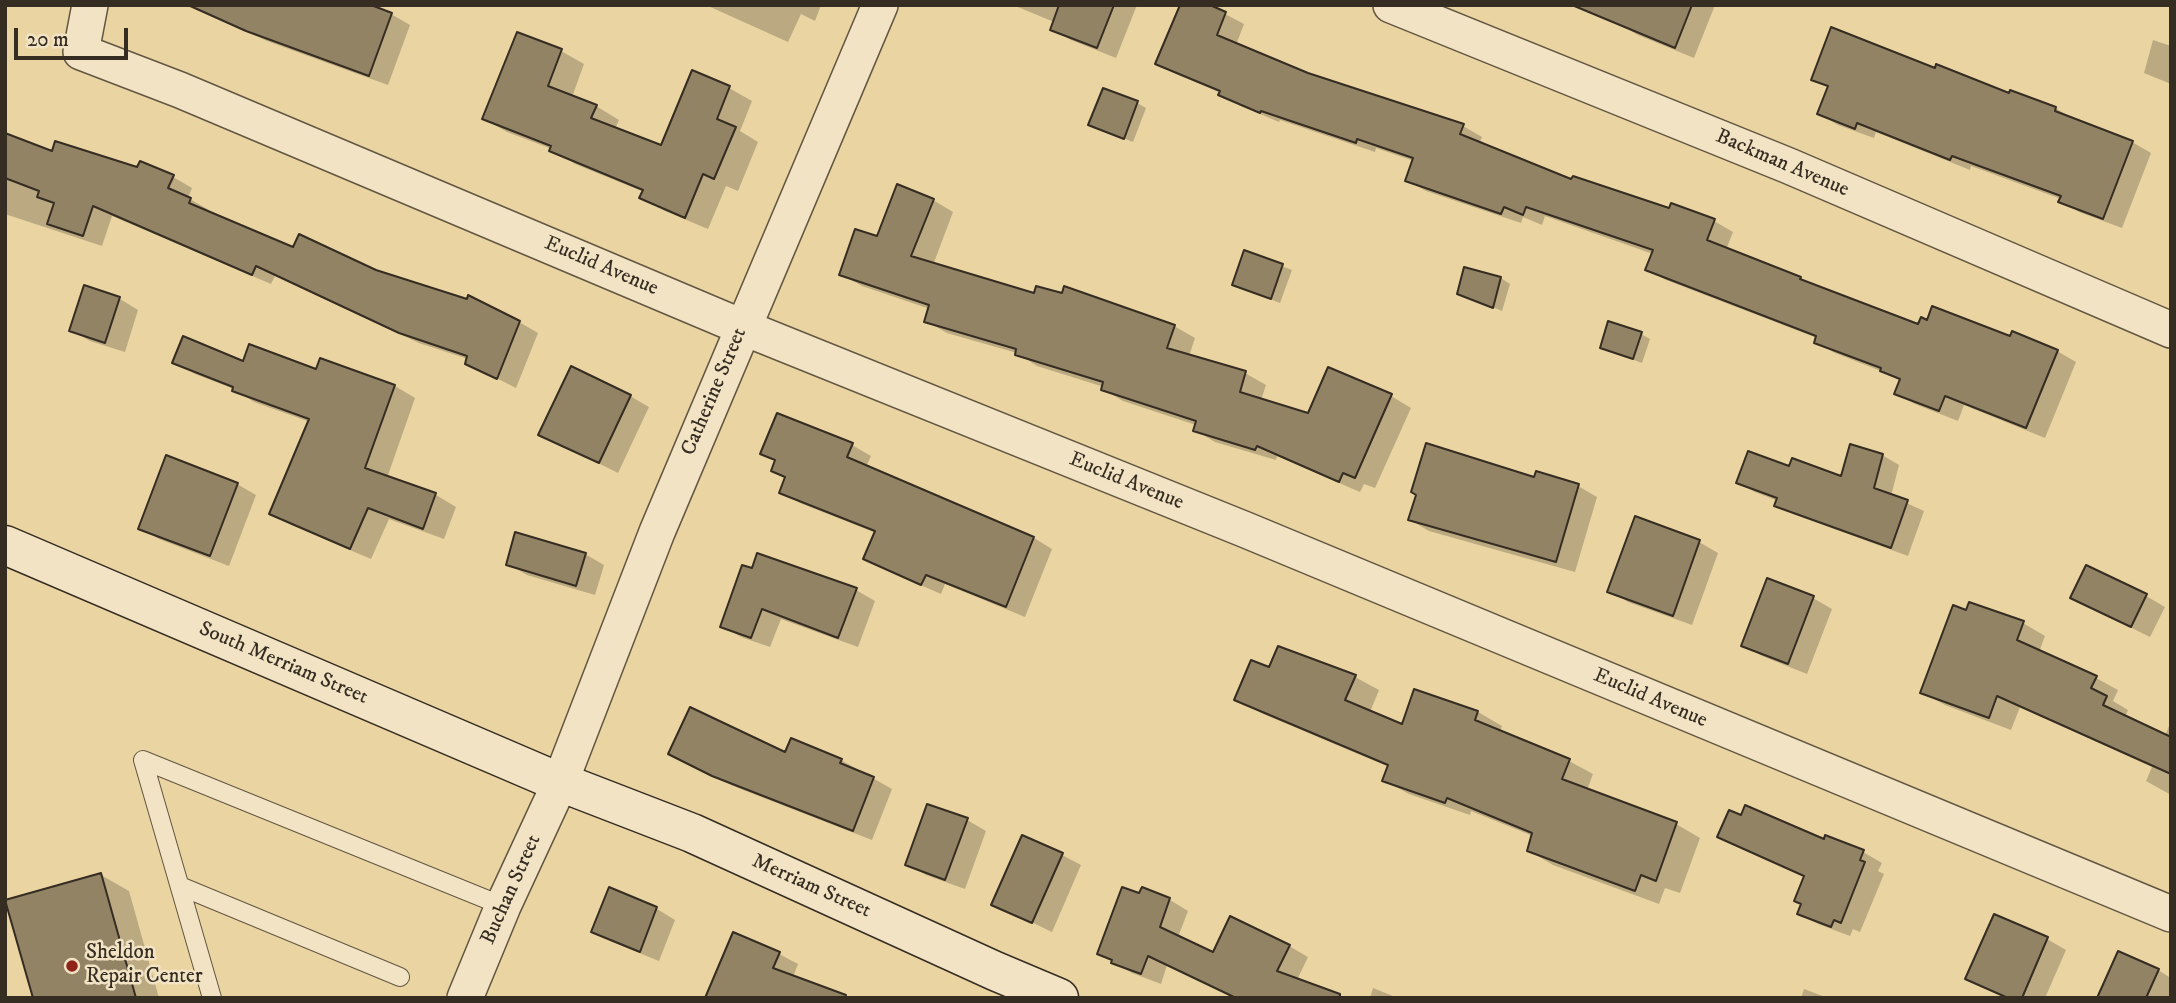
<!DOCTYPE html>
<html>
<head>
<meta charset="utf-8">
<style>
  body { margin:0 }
  #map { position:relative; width:2176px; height:1003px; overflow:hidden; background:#e9d4a2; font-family:"IM FELL DW Pica",serif }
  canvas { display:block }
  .frame { position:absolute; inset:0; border:7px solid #352c22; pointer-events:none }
  .scale { position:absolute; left:14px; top:28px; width:114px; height:32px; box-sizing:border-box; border:4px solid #352c22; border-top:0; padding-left:9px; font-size:21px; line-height:24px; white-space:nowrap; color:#352c22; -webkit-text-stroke:5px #f1e3c3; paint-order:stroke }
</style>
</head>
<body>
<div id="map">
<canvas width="2176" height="1003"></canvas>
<div class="frame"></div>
<div class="scale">20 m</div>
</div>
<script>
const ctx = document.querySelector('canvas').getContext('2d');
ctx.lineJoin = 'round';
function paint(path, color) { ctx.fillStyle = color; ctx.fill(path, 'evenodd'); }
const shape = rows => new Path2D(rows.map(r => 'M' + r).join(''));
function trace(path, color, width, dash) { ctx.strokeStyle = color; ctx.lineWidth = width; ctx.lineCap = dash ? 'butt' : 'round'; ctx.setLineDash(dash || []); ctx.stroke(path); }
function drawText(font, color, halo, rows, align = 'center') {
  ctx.font = font + ' "IM FELL DW Pica",serif'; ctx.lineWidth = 5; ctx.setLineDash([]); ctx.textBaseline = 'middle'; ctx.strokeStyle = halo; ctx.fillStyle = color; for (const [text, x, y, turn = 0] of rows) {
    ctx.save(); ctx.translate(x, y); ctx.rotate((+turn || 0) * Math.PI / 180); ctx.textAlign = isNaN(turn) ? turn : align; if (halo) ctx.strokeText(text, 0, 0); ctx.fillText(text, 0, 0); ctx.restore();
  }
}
paint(shape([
  [190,5,391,14,410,25,388,85,267,41],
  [706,5,821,5,815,21,801,14,788,42],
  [1013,5,1137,5,1116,58,1071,40,1052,29,1054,22],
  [1596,5,1715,5,1694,58,1638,35,1619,24],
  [1225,14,1244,24,1236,45,1307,75,1463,126,1482,137,1479,144,1572,182,1714,221,1733,232,1726,250,1810,285,1919,327,2011,338,2057,351,2076,362,2045,438,1964,405,1958,421,1915,404,1896,394,1901,381,1886,373,1835,353,1816,342,1817,338,1666,280,1647,269,1653,254,1545,216,1542,225,1523,217,1521,223,1426,191,1407,180,1414,161,1376,148,1375,152,1280,120,1279,122,1239,105,1221,93,1176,74,1157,63],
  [518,34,561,51,584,64,572,97,596,106,619,120,615,129,662,147,729,88,752,101,740,131,758,142,738,191,726,186,708,229,665,211,642,198,644,192,575,164,552,149,507,132,484,119],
  [2153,40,2171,46,2171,84,2144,73],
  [1936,70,2055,108,2074,119,2132,142,2151,153,2122,228,2079,212,2061,201,2061,199,1971,166,1970,170,1876,132,1874,138,1838,125,1819,114,1829,88,1813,79],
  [1137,103,1146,108,1133,142,1091,125],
  [5,135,53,153,173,177,192,188,188,198,209,210,208,213,294,250,376,272,519,322,538,333,516,388,467,363,468,359,419,343,275,276,271,284,112,216,102,246,5,214],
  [933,200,953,212,933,265,1035,296,1174,326,1195,338,1189,356,1245,373,1266,385,1261,400,1309,415,1391,396,1411,408,1375,488,1364,484,1360,492,1277,456,1276,460,1215,442,1195,430,1196,425,1123,401,1103,389,1104,387,1037,366,1017,353,947,333,926,321,930,309,862,286,841,274,878,239],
  [1245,252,1292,270,1280,303,1234,285],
  [1501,278,1510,284,1502,311,1459,293],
  [85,288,120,299,138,310,125,352,90,341,71,330],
  [1641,334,1650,339,1642,363,1602,348],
  [321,360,395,386,415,398,387,478,436,495,456,507,444,539,389,519,371,559,291,525,271,513,310,422,254,402,234,389,195,374,175,362,244,363,317,371],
  [630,396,649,407,618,473,540,434],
  [852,445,871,456,866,467,1034,538,1052,549,1025,617,945,584,941,594,884,569,865,559,876,533,800,503,781,492,786,478,773,471,776,461,762,453],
  [1882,455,1899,465,1891,496,1924,511,1908,556,1793,514,1777,505,1778,501,1755,492,1738,483,1842,478],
  [1535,479,1578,486,1597,497,1575,572,1429,531,1410,520],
  [237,484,256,495,229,566,159,539,140,528],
  [1699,542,1718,553,1692,625,1628,602,1610,591],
  [585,554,604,565,595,595,527,575,508,564],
  [744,567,856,590,875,601,858,647,781,619,770,647,741,637,722,626],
  [1768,580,1813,598,1832,609,1807,674,1762,656,1743,645],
  [2146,596,2165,607,2150,637,2091,608],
  [2023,623,2045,636,2039,652,2096,678,2118,690,2113,701,2128,710,2125,717,2165,736,2171,721,2171,795,2146,781,2152,767,2020,707,2011,730,1945,705,1923,693],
  [1270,669,1355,677,1379,690,1370,712,1403,727,1478,712,1502,726,1500,732,1569,761,1593,774,1587,790,1676,824,1700,838,1680,893,1665,888,1659,904,1553,865,1529,851,1533,836,1471,811,1470,815,1409,794,1385,781,1389,767,1261,713,1237,699],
  [786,755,841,760,892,789,872,840,733,786,689,765],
  [928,806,967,820,986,831,965,889,926,875,907,864],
  [1719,836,1824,841,1826,837,1863,852,1882,863,1878,871,1884,874,1860,932,1853,929,1850,936,1818,924,1799,913,1805,877,1738,847],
  [1062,855,1081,865,1052,932,994,904],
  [101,875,129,891,159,998,35,998],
  [610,890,657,909,675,920,659,961,612,942,593,931],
  [1143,890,1170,900,1188,911,1178,937,1214,954,1289,946,1308,957,1297,980,1344,998,1236,998,1167,965,1161,984,1132,973,1099,954],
  [1995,916,2047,939,2066,950,2045,998,2006,998,1968,979],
  [779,954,798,964,793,977,848,998,707,998],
  [2158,970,2171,978,2171,998,2099,998],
  [1373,988,1398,998,1370,998],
  [1804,989,1828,998,1801,998]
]), '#0003');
const building = shape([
  [188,5,371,5,392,13,369,76,246,31,188,5],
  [1059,5,1114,5,1097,48,1050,30,1059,5],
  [1180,5,1210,5,1226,12,1217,35,1308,73,1464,124,1460,134,1571,179,1573,176,1669,208,1671,203,1715,219,1707,240,1801,277,1800,279,1918,324,1921,317,1927,320,1932,306,2010,336,2012,331,2058,350,2026,428,1945,396,1939,411,1894,394,1900,379,1880,371,1881,368,1814,343,1816,336,1645,270,1653,250,1526,207,1523,215,1504,207,1501,214,1405,181,1413,158,1357,139,1356,143,1261,111,1260,113,1218,95,1220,91,1155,64,1180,5],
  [1572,5,1692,5,1675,48,1572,5],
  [1831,27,1935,68,1936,64,2009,93,2010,90,2056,107,2055,111,2133,141,2103,219,2058,202,2061,196,1952,156,1950,160,1857,123,1855,129,1817,114,1828,86,1811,80,1831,27],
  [517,32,562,49,548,86,597,105,591,118,661,145,692,70,730,86,717,119,736,127,714,179,703,174,685,218,639,198,643,190,549,151,551,146,482,119,517,32],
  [1103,88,1138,101,1124,139,1088,125,1103,88],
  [5,133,52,151,55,141,137,167,140,161,174,175,168,188,191,198,189,203,293,247,299,234,376,270,467,299,468,295,520,321,497,379,465,364,467,356,399,333,256,266,252,275,93,206,83,236,47,224,54,203,37,197,39,191,5,178,5,133],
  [897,184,934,199,911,256,1034,293,1036,286,1062,293,1064,286,1175,325,1167,348,1246,371,1240,392,1308,413,1328,367,1392,394,1355,478,1343,473,1339,482,1257,446,1255,450,1193,431,1196,421,1101,390,1103,382,1015,355,1016,349,924,322,929,305,839,275,855,229,877,236,897,184],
  [1244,250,1283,264,1271,299,1232,285,1244,250],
  [1464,267,1501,277,1493,308,1457,294,1464,267],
  [84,285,120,297,105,343,69,331,84,285],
  [1608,321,1642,332,1633,359,1600,348,1608,321],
  [183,336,243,361,249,344,316,369,320,358,395,385,365,468,436,493,423,529,368,508,350,549,269,514,309,419,232,391,233,387,172,363,183,336],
  [571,366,631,395,599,463,538,435,571,366],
  [777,413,853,443,847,457,1034,537,1006,607,926,575,921,585,863,559,875,531,779,493,785,477,771,471,775,460,760,454,777,413],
  [1426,443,1534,477,1536,471,1579,484,1556,562,1408,520,1416,495,1411,492,1426,443],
  [1850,444,1883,454,1874,488,1908,500,1891,548,1774,506,1777,498,1736,483,1748,451,1789,466,1792,458,1841,476,1850,444],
  [166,455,238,483,210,556,138,529,166,455],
  [1635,516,1700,540,1673,616,1607,592,1635,516],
  [515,532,586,553,576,586,506,565,515,532],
  [757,553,857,588,838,638,762,609,751,638,720,627,742,565,752,568,757,553],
  [2086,565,2147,594,2131,627,2070,598,2086,565],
  [1767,578,1814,596,1788,664,1741,646,1767,578],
  [1969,602,2024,621,2017,640,2097,676,2091,688,2107,696,2103,705,2171,737,2171,774,1997,696,1989,718,1920,693,1953,605,1966,610,1969,602],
  [1278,646,1356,675,1345,700,1402,724,1414,689,1478,711,1475,720,1570,759,1562,779,1677,822,1656,881,1641,875,1635,891,1527,851,1532,833,1447,798,1445,803,1382,781,1388,765,1234,700,1251,660,1269,667,1278,646],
  [690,707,785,752,791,738,842,759,840,763,874,777,853,831,712,776,668,754,690,707],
  [927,804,968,818,945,880,905,865,927,804],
  [1745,805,1824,839,1825,835,1864,850,1860,860,1865,862,1841,923,1834,920,1831,927,1797,914,1801,904,1794,901,1804,876,1717,837,1729,810,1741,815,1745,805],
  [1022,835,1063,853,1032,923,991,905,1022,835],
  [101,873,136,998,33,998,5,900,101,873],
  [609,887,657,907,640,952,591,932,609,887],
  [1122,887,1139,893,1142,887,1170,898,1160,927,1213,952,1230,916,1290,945,1277,971,1340,994,1340,998,1236,998,1148,956,1141,974,1111,963,1112,960,1097,954,1122,887],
  [1994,914,2048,937,2022,998,2008,998,1965,979,1994,914],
  [733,932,780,952,773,968,846,995,845,998,705,998,733,932],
  [2118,951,2159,969,2146,998,2097,998,2118,951]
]);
paint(building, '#938365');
trace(building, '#352c22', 2);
const lane = shape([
  [180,886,400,977],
  [212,998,143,760,503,906]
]);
const street = shape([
  [90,5,81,52,180,90,742,327,1246,530,2171,914],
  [1391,5,1789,166,2171,330],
  [465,998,503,906,560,783,657,532,880,5]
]);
const secondary = shape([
  [5,545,547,777,692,833,995,971,1059,998]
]);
trace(lane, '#625642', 20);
trace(street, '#625642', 38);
trace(secondary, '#352c22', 41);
trace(lane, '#f1e3c3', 18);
trace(street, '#f1e3c3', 35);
trace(secondary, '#f1e3c3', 38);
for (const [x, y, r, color] of [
  [72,966,7,"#8f2418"]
]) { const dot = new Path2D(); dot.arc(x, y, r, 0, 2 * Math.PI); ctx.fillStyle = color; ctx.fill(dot); trace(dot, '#f1e3c3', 2.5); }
drawText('21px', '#352c22', '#f1e3c3', [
  ["Backman Avenue",1782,164,23],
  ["Euclid Avenue",601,267,23],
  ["Catherine Street",715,392,-67],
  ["Euclid Avenue",1126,482,22],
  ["South Merriam Street",283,664,23],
  ["Euclid Avenue",1650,699,23],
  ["Merriam Street",811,887,24],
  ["Buchan Street",512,890,-66]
]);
drawText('21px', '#352c22', '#f1e3c3', [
  ["Sheldon",86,954],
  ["Repair Center",86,978]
], 'left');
</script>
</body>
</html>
